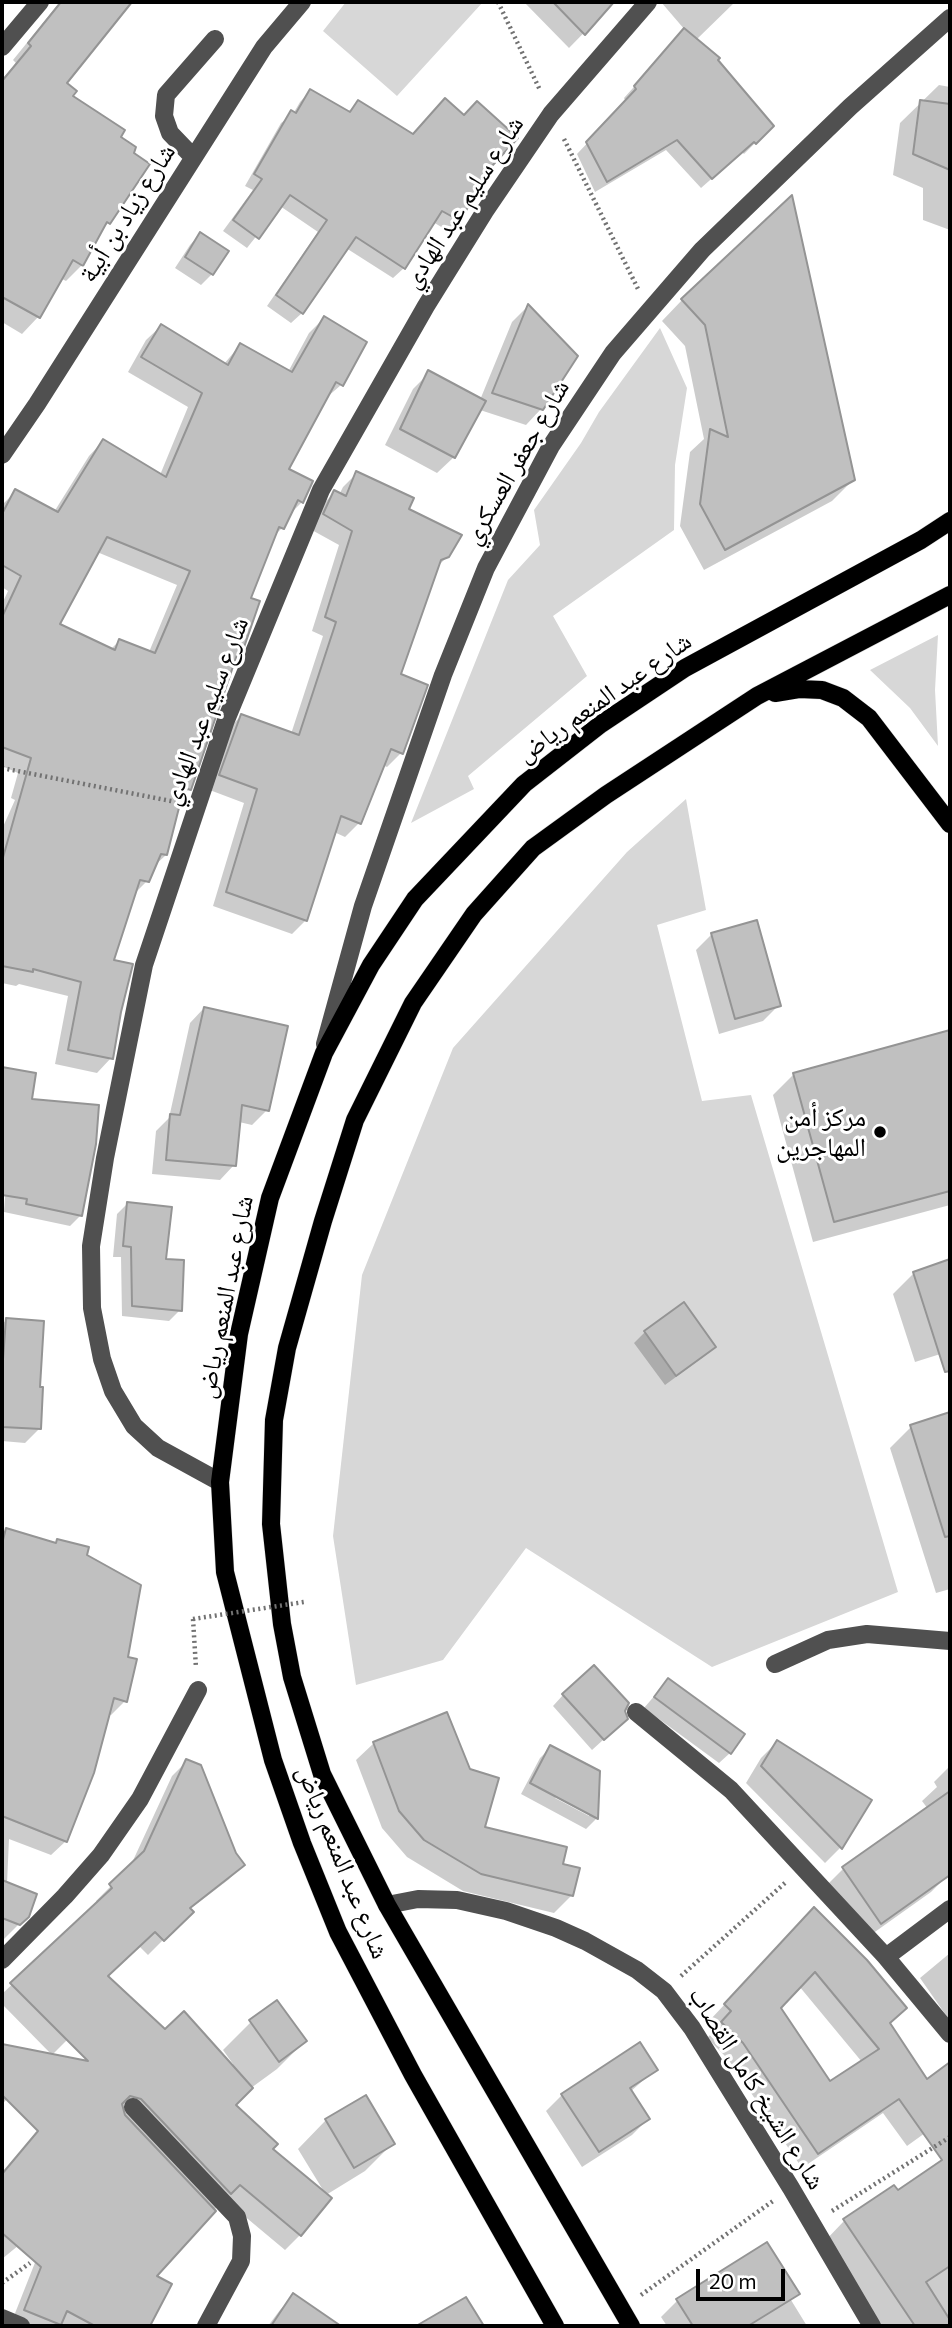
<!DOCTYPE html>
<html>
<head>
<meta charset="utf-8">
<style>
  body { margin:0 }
  #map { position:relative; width:952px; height:2328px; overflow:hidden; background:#fff; font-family:Commissioner,sans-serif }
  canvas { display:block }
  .frame { position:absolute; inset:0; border:4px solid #000; pointer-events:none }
  .scale { position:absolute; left:696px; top:2269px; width:89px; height:32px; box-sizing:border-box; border:4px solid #000; border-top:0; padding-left:9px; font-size:21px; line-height:24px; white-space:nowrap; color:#000; -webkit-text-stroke:5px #fff; paint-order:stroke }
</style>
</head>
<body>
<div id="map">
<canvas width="952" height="2328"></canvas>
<div class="frame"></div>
<div class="scale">20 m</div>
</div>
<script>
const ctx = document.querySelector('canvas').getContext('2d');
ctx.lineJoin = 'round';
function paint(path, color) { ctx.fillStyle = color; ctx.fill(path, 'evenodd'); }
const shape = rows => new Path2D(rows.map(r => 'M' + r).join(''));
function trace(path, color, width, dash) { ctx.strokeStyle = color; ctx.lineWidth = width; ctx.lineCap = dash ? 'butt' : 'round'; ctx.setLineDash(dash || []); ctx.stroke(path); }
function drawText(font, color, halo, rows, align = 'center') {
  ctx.font = font + ' Commissioner,"Noto Naskh Arabic",sans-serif'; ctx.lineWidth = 6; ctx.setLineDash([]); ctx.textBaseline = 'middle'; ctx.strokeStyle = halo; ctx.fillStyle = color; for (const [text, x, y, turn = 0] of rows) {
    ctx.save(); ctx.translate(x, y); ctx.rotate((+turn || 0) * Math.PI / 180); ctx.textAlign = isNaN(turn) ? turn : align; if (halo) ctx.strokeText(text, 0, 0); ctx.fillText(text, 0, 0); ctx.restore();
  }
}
paint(shape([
  [346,2,483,2,397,96,323,31],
  [660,328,687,388,675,465,674,530,553,616,587,676,468,776,474,789,411,823,508,580,540,545,534,510,581,443,599,412],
  [938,635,935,690,938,746,910,708,870,670],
  [686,799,706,910,657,925,702,1101,751,1095,898,1592,712,1667,526,1548,443,1660,356,1685,333,1536,362,1275,453,1048,627,852]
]), '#d7d7d7');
paint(shape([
  [60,2,130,2,65,83,71,96,118,137,131,154,147,164,108,223,99,232,82,265,66,281,60,278,38,317,22,334,2,322,2,80,16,63,13,60],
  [524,2,614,2,569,48],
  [661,2,735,2,696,40,772,126,744,154,742,152,701,188,666,150,595,192,577,154,626,102,624,98,685,30],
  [939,85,950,87,950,230,923,220,923,188,893,175,900,123],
  [310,91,347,113,358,102,413,136,491,165,458,220,448,231,433,222,404,268,393,278,346,248,302,313,291,323,267,306,318,232,280,206,247,248,223,231,253,190,245,186,281,123,293,114,300,102],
  [200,234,212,274,201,285,175,268,190,245],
  [682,300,853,480,832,501,704,570,680,526,690,452,704,439,685,346,662,321],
  [528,306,542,408,526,425,480,410,454,457,437,473,385,445,413,389,429,373,480,400,512,322],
  [324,318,341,385,326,398,287,470,302,502,288,516,282,528,273,537,249,600,240,652,235,657,189,789,180,798,166,855,153,867,147,881,133,895,112,961,111,1058,97,1073,55,1064,68,996,19,984,16,986,2,983,2,829,15,800,11,798,18,773,2,766,2,604,8,591,2,587,2,505,16,491,54,512,89,456,103,441,160,475,188,407,128,372,146,340,161,326,224,364,240,345,288,372,309,333],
  [97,552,177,585,149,652,119,641,110,650,58,625],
  [357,473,406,509,448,556,437,567,399,675,401,753,387,767,382,765,359,823,345,837,334,832,306,920,292,934,213,906,244,803,207,789,227,730,241,716,291,734,323,636,312,631,339,545,310,529,320,507,334,493,339,495,343,487],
  [712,934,779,1005,763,1021,719,1034,696,950],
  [204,1008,267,1110,252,1125,239,1122,234,1165,220,1180,152,1174,156,1131,169,1118,190,1023],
  [947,1033,950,1044,950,1205,813,1242,773,1095,794,1074],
  [2,1068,34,1075,29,1101,81,1215,70,1226,4,1212,8,1157,2,1156],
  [128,1203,164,1261,180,1310,169,1321,122,1316,121,1257,113,1257,117,1214],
  [950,1261,950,1351,915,1362,893,1294,914,1273],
  [683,1304,713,1347,703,1357,665,1385,634,1343,645,1332],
  [6,1320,38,1388,40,1428,25,1443,2,1441,2,1325],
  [950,1414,950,1589,936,1593,890,1448,911,1427],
  [7,1530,85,1556,126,1658,125,1701,111,1715,108,1714,66,1841,51,1855,9,1839,7,1884,27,1916,4,1939,2,1938,2,1533],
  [668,1680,730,1753,719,1763,644,1708],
  [563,1695,614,1730,592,1750,553,1706],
  [777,1742,870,1800,840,1848,825,1863,746,1783,761,1758],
  [374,1743,483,1828,561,1865,572,1895,554,1913,463,1891,407,1857,382,1828,356,1760],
  [551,1747,599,1772,597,1818,586,1829,521,1794,540,1758],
  [556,1795,589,1812,589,1816,555,1798],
  [187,1761,235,1854,243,1865,228,1880,189,1910,191,1912,148,1955,139,1946,106,1977,165,2032,231,2066,233,2064,223,2050,251,2022,305,2041,277,2069,251,2088,234,2105,270,2150,300,2235,285,2250,224,2199,154,2277,169,2285,148,2326,10,2326,53,2217,2,2259,2,2174,112,2045,86,2021,52,2055,2,2004,2,1994,98,1903,96,1901,130,1867,172,1776],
  [950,1766,950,1848,938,1832,947,1876,931,1892,865,1939,827,1885,843,1869,928,1809,922,1801,937,1787,934,1782],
  [799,1925,889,2024,926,2081,946,2067,950,2074,950,2115,907,2146,883,2113,802,2168,728,2059,707,2038,717,2028,710,2020],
  [799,1986,862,2062,829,2083,779,2008],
  [950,1953,950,2021,920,1978],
  [2,2041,7,2047,51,2056,2,2104],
  [656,2069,630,2092,648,2119,632,2135,582,2167,546,2111,562,2095],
  [326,2120,393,2143,365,2171,326,2195,298,2149],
  [950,2156,950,2326,879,2326,823,2243,844,2221,898,2193],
  [797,2293,791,2300,807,2326,667,2326,661,2317,677,2301],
  [293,2296,338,2326,268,2326,280,2310]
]), '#0003');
const building = shape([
  [61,2,132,2,67,83,77,91,73,96,125,130,121,137,136,147,134,153,150,164,110,224,107,222,83,266,73,260,40,318,2,297,2,81,31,46,28,43,61,2],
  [553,2,614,2,585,35,553,2],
  [684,28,720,58,718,60,774,126,756,144,754,142,712,179,677,140,607,182,586,142,636,89,634,86,684,28],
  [310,89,350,112,358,100,413,134,445,98,464,115,477,101,518,138,492,166,460,221,442,211,405,269,356,237,303,314,276,295,327,220,290,195,259,239,233,220,262,179,254,174,291,110,296,113,310,89],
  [920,100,950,104,950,170,913,154,920,100],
  [792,195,855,480,725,550,700,504,710,429,728,437,705,325,681,299,792,195],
  [200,232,229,251,213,275,185,257,200,232],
  [528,304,578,356,543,410,492,393,528,304],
  [324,316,367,342,343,386,336,382,289,469,313,481,303,503,298,500,284,529,279,527,251,598,260,601,242,653,238,652,191,790,184,788,167,855,161,854,149,882,140,880,114,960,133,964,121,1012,113,1059,68,1050,81,982,33,969,33,972,2,966,2,861,31,758,2,747,2,617,21,576,2,565,2,514,15,489,58,512,103,439,166,477,202,393,141,357,161,324,228,365,240,343,292,372,324,316],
  [107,537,190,571,155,653,119,639,115,650,60,624,107,537],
  [428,370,486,401,455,458,400,429,428,370],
  [356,471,414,498,409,509,462,535,449,557,441,560,401,674,428,685,411,732,403,754,391,749,361,824,341,816,307,921,226,892,257,789,219,775,241,714,299,735,336,622,325,617,352,531,323,514,334,490,346,496,356,471],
  [757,920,781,1006,735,1019,711,933,757,920],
  [204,1007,288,1026,269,1111,242,1105,236,1166,166,1160,170,1114,180,1115,204,1007],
  [950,1030,950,1191,834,1222,793,1073,950,1030],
  [2,1067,36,1073,32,1099,99,1105,96,1144,82,1216,26,1204,27,1199,2,1195,2,1067],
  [127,1202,172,1207,166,1259,184,1260,182,1311,132,1306,131,1247,123,1246,127,1202],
  [950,1259,950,1371,945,1372,913,1272,950,1259],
  [684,1302,716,1347,676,1376,644,1331,684,1302],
  [6,1318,44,1321,40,1387,43,1387,41,1429,2,1427,2,1373,6,1318],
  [950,1412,950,1536,945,1537,910,1425,950,1412],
  [6,1528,56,1543,57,1539,89,1547,87,1555,141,1585,128,1657,137,1659,127,1702,114,1698,94,1773,67,1842,2,1816,2,1544,6,1528],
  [594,1665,629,1703,625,1711,628,1719,604,1740,562,1694,594,1665],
  [668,1678,745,1734,731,1754,654,1697,668,1678],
  [447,1712,470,1769,499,1778,485,1827,567,1847,563,1864,580,1868,573,1896,481,1874,424,1840,399,1811,373,1742,447,1712],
  [777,1740,872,1800,842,1849,761,1766,777,1740],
  [550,1745,600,1771,598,1819,530,1783,550,1745],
  [186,1759,201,1765,236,1853,245,1865,190,1908,194,1912,164,1941,155,1932,108,1976,165,2029,184,2011,253,2088,236,2105,278,2144,273,2149,332,2198,301,2236,240,2185,231,2194,141,2099,130,2096,122,2104,125,2115,216,2211,157,2276,172,2284,150,2326,95,2326,67,2311,61,2325,24,2310,41,2267,2,2233,2,2174,38,2131,2,2095,2,2044,88,2061,10,1983,112,1888,109,1884,144,1851,186,1759],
  [950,1791,950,1875,881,1924,842,1867,950,1791],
  [2,1880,37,1894,29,1917,20,1925,2,1918,2,1880],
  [814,1907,867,1960,907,2008,890,2023,927,2079,950,2062,950,2266,926,2282,950,2320,950,2326,915,2326,843,2219,894,2185,898,2190,942,2160,899,2099,818,2154,743,2043,721,2022,731,2011,724,2004,814,1907],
  [815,1972,879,2049,830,2081,781,2008,815,1972],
  [277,2000,307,2041,279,2062,249,2020,277,2000],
  [640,2042,658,2070,630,2088,650,2119,599,2152,561,2094,640,2042],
  [366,2095,395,2144,354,2168,325,2119,366,2095],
  [767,2242,800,2294,748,2326,693,2326,676,2299,767,2242],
  [293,2293,341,2326,271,2326,293,2293],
  [466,2297,484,2326,416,2326,466,2297]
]);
paint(building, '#c0c0c0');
trace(building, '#949494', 2);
const major = shape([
  [775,693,799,689,822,690,843,698,869,718,950,824],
  [555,2326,413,2075,338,1932,302,1843,273,1760,225,1572,220,1482,239,1334,270,1198,324,1053,371,965,415,899,524,784,601,724,685,668,921,540,950,521],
  [631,2326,387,1905,322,1774,292,1677,282,1624,271,1524,274,1420,287,1348,323,1221,355,1120,413,1003,474,914,533,848,606,795,757,696,950,595]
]);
trace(major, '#dbdbdb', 19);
trace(shape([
  [498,2,540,90],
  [564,139,639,291],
  [2,768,176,802],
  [193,1619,196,1668],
  [681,1976,786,1882],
  [832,2211,950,2137],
  [2,2283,30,2263],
  [641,2295,773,2201]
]), '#727272', 4.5, [2, 3.5]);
trace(shape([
  [2,47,40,2],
  [193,157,170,133,164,116,166,95,215,39],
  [2,455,37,404,264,47,302,2],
  [325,1044,363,906,443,675,486,568,551,446,613,353,702,250,850,107,950,18],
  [220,1482,158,1448,134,1426,113,1391,102,1359,92,1308,91,1246,105,1158,144,965,226,720,321,490,426,306,485,211,551,114,648,2],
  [775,1664,828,1640,867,1634,950,1641],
  [636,1712,731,1790,886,1957,950,2034],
  [387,1905,418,1899,457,1900,506,1911,556,1928,585,1941,637,1970,664,1991,692,2028,791,2188,872,2326],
  [886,1957,950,1909],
  [2,1960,65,1896,101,1855,140,1799,198,1690],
  [133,2107,237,2217,242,2236,241,2261,206,2326],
  [2,2318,21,2326]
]), '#505050', 18);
trace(major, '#000', 18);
trace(shape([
  [193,1619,304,1602]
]), '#727272', 4.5, [2, 3.5]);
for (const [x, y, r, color] of [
  [880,1132,7,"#000"]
]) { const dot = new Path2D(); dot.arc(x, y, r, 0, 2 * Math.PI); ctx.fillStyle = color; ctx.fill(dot); trace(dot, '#fff', 2.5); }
drawText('26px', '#000', '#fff', [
  ["شارع سليم عبد الهادي",463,202,-57],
  ["شارع زياد بن أبية",127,213,-58],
  ["شارع جعفر العسكري",516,462,-60],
  ["شارع عبد المنعم رياض",604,697,-35],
  ["شارع سليم عبد الهادي",205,711,-69],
  ["شارع عبد المنعم رياض",225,1297,-79],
  ["شارع عبد المنعم رياض",343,1862,68],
  ["شارع الشيخ كامل القصاب",757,2088,58]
]);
drawText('26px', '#000', '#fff', [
  ["مركز أمن",866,1117],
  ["المهاجرين",866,1147]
], 'right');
</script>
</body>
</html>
